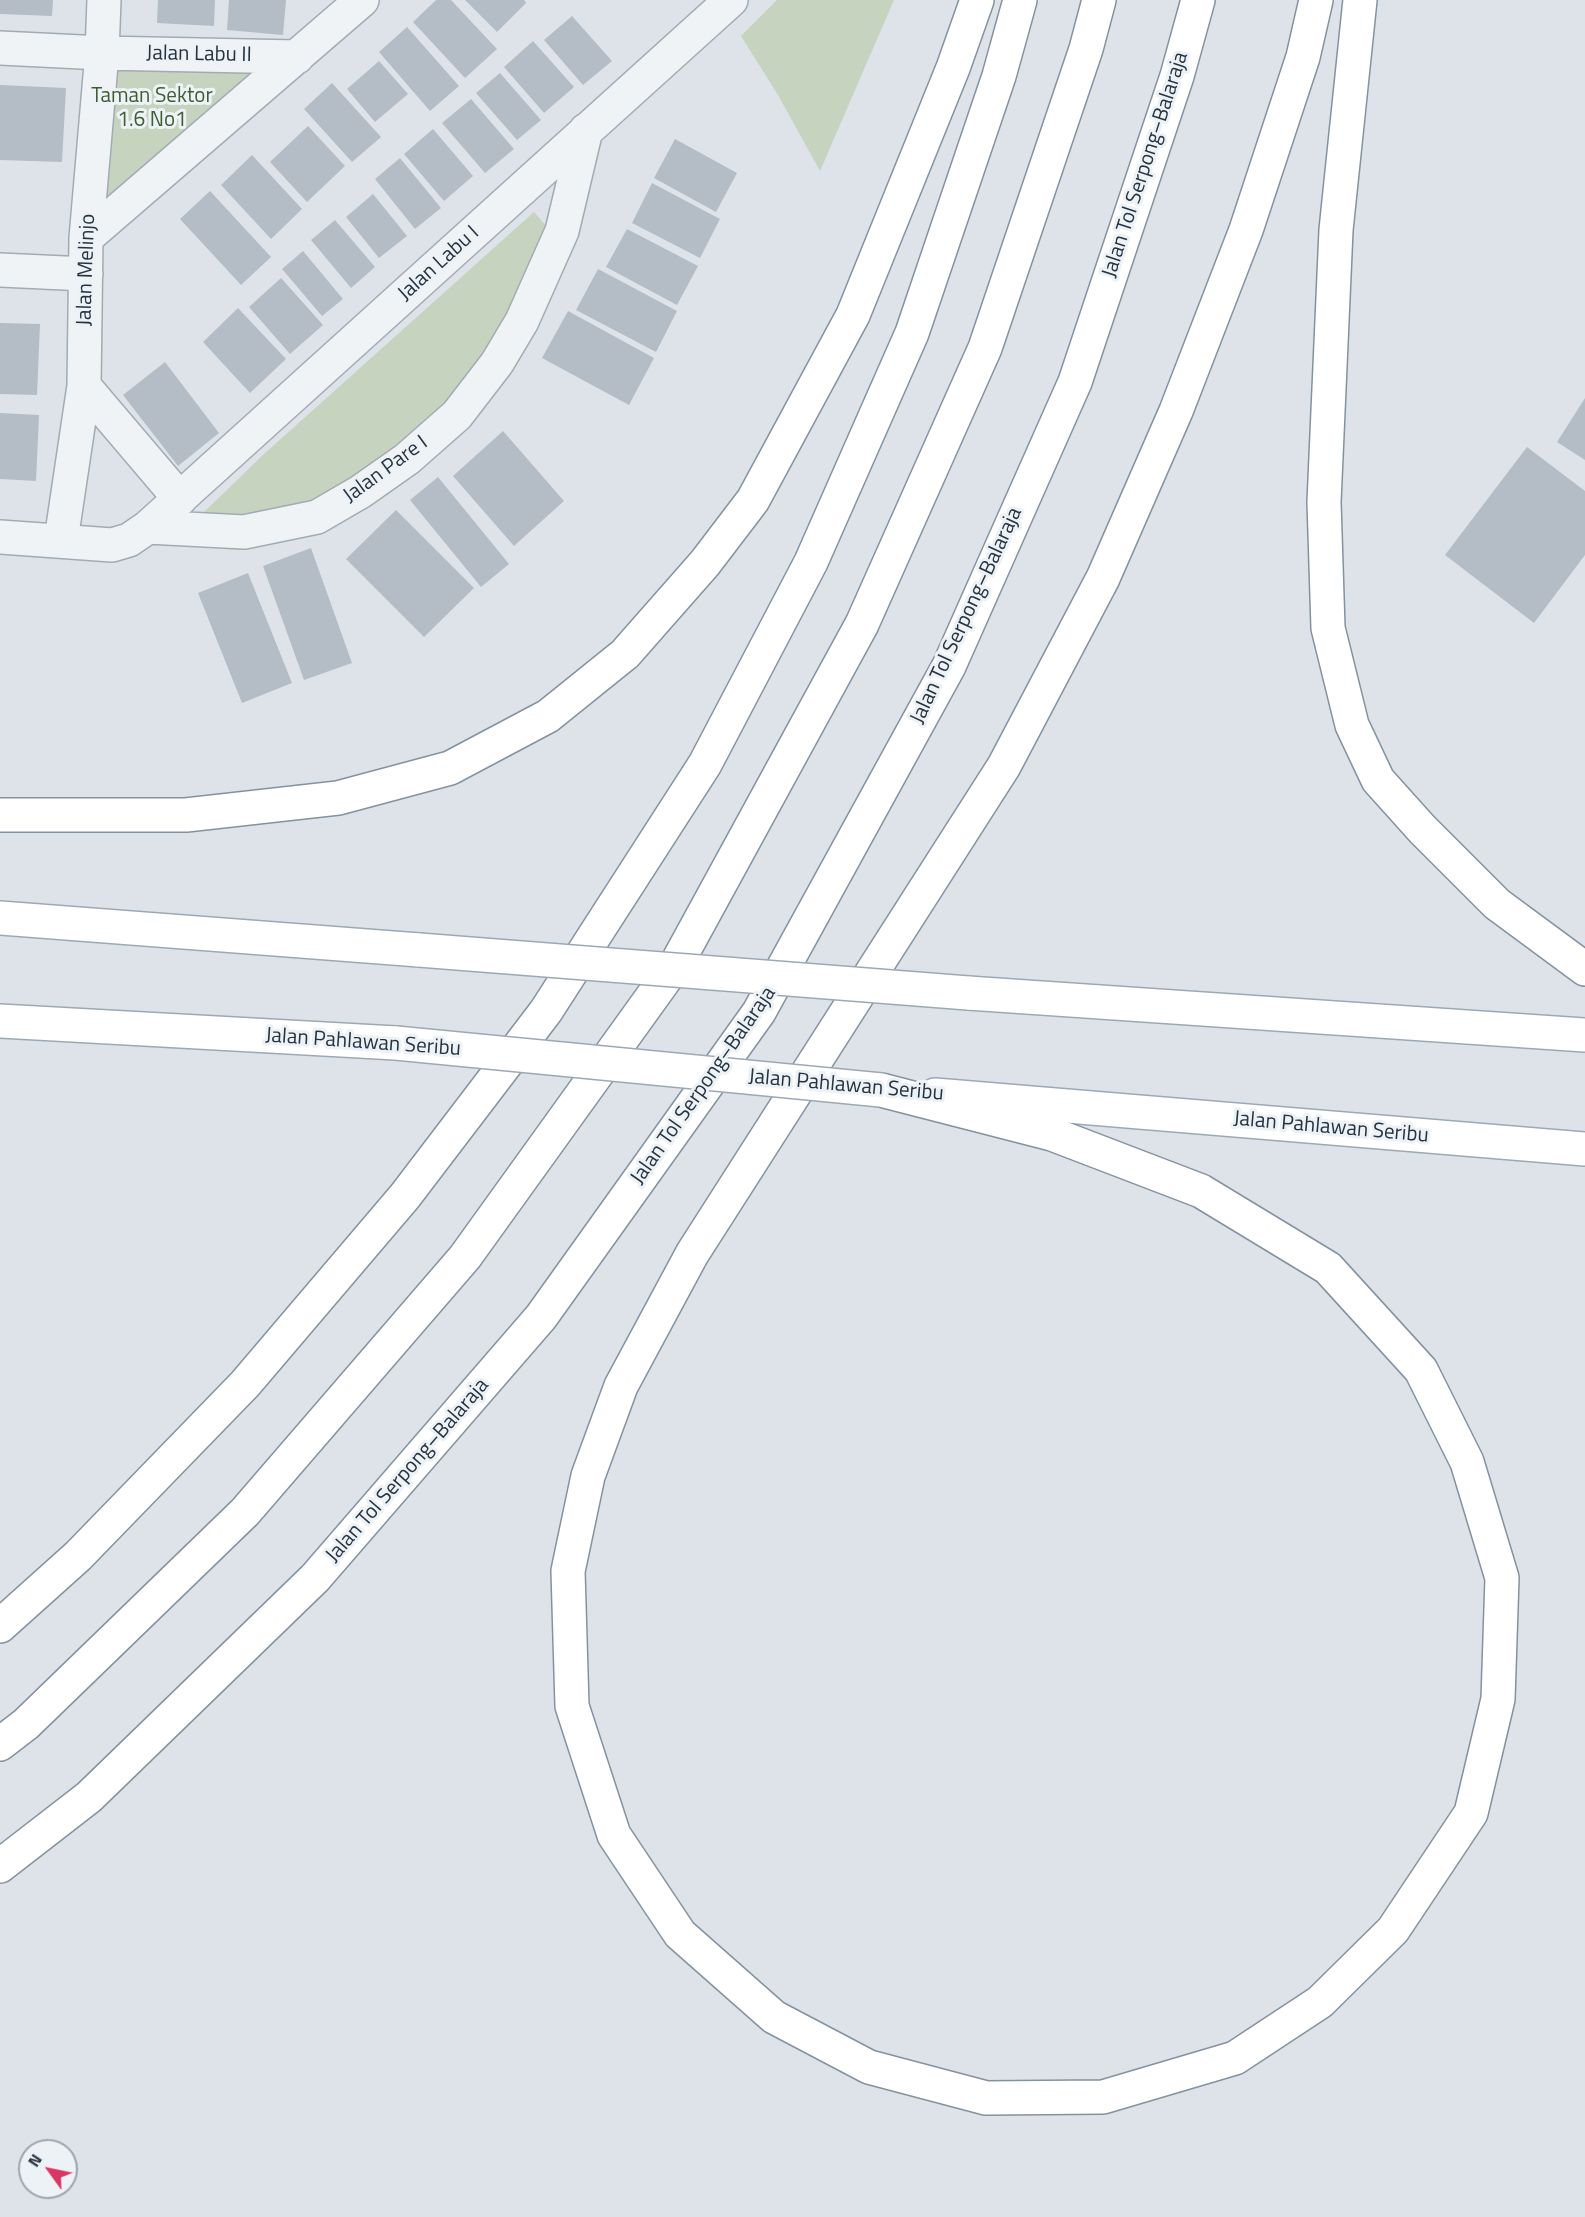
<!DOCTYPE html>
<html>
<head>
<meta charset="utf-8">
<style>
  body { margin:0 }
  #map { position:relative; width:1585px; height:2217px; overflow:hidden; background:#dde3e9; font-family:"Titillium Web",sans-serif }
  canvas { display:block }
  .north { position:absolute; left:18px; top:2139px; width:60px; height:60px; box-sizing:border-box; background:#edf2f6; border:2px solid #9da6ad; border-radius:50%; rotate:303deg; font-size:16px; font-weight:700; line-height:24px; text-align:center; color:#263340 }
  .north::after { content:''; display:block; margin:auto; width:21px; height:27px; background:#d93763; clip-path:polygon(50% 0,100% 100%,50% 72%,0 100%) }
</style>
</head>
<body>
<div id="map">
<canvas width="1585" height="2217"></canvas>
<div class="north">N</div>
</div>
<script>
const ctx = document.querySelector('canvas').getContext('2d');
ctx.lineJoin = 'round';
function paint(path, color) { ctx.fillStyle = color; ctx.fill(path, 'evenodd'); }
const shape = rows => new Path2D(rows.map(r => 'M' + r).join(''));
function trace(path, color, width, dash) { ctx.strokeStyle = color; ctx.lineWidth = width; ctx.lineCap = dash ? 'butt' : 'round'; ctx.setLineDash(dash || []); ctx.stroke(path); }
function drawText(font, color, halo, rows, align = 'center') {
  ctx.font = font + ' "Titillium Web",sans-serif'; ctx.lineWidth = 6; ctx.setLineDash([]); ctx.textBaseline = 'middle'; ctx.strokeStyle = halo; ctx.fillStyle = color; for (const [text, x, y, turn = 0] of rows) {
    ctx.save(); ctx.translate(x, y); ctx.rotate((+turn || 0) * Math.PI / 180); ctx.textAlign = isNaN(turn) ? turn : align; if (halo) ctx.strokeText(text, 0, 0); ctx.fillText(text, 0, 0); ctx.restore();
  }
}
paint(shape([
  [777,0,894,0,820,171,778,95,741,36],
  [106,60,282,62,94,225],
  [534,212,548,228,475,384,370,465,317,508,266,531,200,516,264,454]
]), '#c6d3be');
paint(shape([
  [0,0,53,0,52,16,0,14],
  [158,0,215,0,214,26,157,23],
  [229,0,286,0,283,35,227,30],
  [436,0,451,0,497,49,465,78,413,22],
  [465,0,524,0,526,3,497,32],
  [572,16,612,61,583,85,544,40],
  [407,27,459,86,430,111,379,52],
  [533,41,574,87,544,113,504,67],
  [379,61,408,94,375,122,347,89],
  [500,73,541,120,517,140,476,93],
  [332,83,381,137,352,162,304,109],
  [0,85,66,88,62,162,0,160],
  [471,99,514,149,485,173,442,123],
  [308,126,345,166,307,202,270,162],
  [433,129,473,176,444,201,404,154],
  [675,139,737,173,716,212,654,178],
  [252,155,302,209,271,239,221,185],
  [400,158,441,208,415,229,375,179],
  [652,183,720,219,700,258,632,223],
  [210,191,271,257,241,285,180,219],
  [373,194,407,236,379,258,346,217],
  [335,220,375,267,351,288,311,240],
  [627,229,698,266,677,305,606,267],
  [303,251,343,299,322,316,282,269],
  [598,269,677,311,656,352,576,310],
  [281,278,323,325,290,354,249,307],
  [238,308,286,359,250,393,203,342],
  [568,311,654,358,629,405,542,358],
  [0,323,40,324,37,395,0,394],
  [165,362,219,433,178,466,123,395],
  [1585,398,1585,460,1557,442],
  [0,413,39,415,36,481,0,479],
  [503,431,564,501,514,546,453,476],
  [1527,447,1585,491,1585,555,1534,623,1445,555],
  [438,477,509,564,481,587,410,500],
  [396,510,474,588,424,637,346,559],
  [311,548,352,663,304,680,263,566],
  [248,573,292,683,242,703,198,593]
]), '#b4bdc6');
const street = shape([
  [0,48,102,53,297,57],
  [86,238,362,0],
  [0,270,86,274],
  [84,386,180,499],
  [148,527,244,532,317,517,360,492,407,459,457,415,497,363,522,321,562,231,586,130],
  [0,537,112,545,129,540,148,527,731,0],
  [61,540,84,386,86,238,102,53,104,0]
]);
const primary = shape([
  [0,918,419,950],
  [968,993,1585,1035],
  [0,1021,396,1043],
  [935,1095,1585,1149]
]);
const highway = shape([
  [1360,0,1336,230,1324,502,1328,628,1352,725,1378,780,1422,829,1497,904,1585,969],
  [0,815,186,815,338,798,450,768,548,716,625,654,705,563,753,500,853,315,953,68,977,0],
  [881,1090,1052,1134,1201,1191,1328,1268,1421,1370,1467,1462,1502,1578,1498,1699,1471,1813,1393,1930,1320,2002,1235,2058,1103,2097,986,2098,869,2067,774,2017,680,1934,614,1835,572,1706,568,1571,588,1476,621,1386,692,1254,1004,766,1103,578,1176,411,1246,230,1303,57,1316,0],
  [0,1626,78,1556,245,1384,405,1196,546,1011,705,764,811,562,912,333,999,76,1020,0],
  [0,1744,26,1724,245,1512,465,1257,678,961,862,624,985,348,1086,49,1099,0],
  [0,1866,89,1797,315,1578,541,1317,759,1012,949,666,1075,382,1177,76,1198,0]
]);
trace(street, '#a2abb3', 36);
trace(primary, '#9ca9b5', 36);
trace(highway, '#8492a0', 36);
trace(street, '#f0f3f6', 33);
trace(primary, '#fff', 33);
trace(highway, '#fff', 33);
const primaryBridge = shape([
  [419,950,968,993],
  [396,1043,881,1090]
]);
trace(primaryBridge, '#9ca9b5', 36, []);
trace(primaryBridge, '#fff', 33);
drawText('21px', '#263340', '#edf2f6', [
  ["Jalan Labu II",199,55,1],
  ["Jalan Tol Serpong–Balaraja",1146,165,-72],
  ["Jalan Labu I",439,264,-42],
  ["Jalan Melinjo",87,270,-88],
  ["Jalan Pare I",386,470,-36],
  ["Jalan Tol Serpong–Balaraja",967,616,-65],
  ["Jalan Pahlawan Seribu",363,1043,4],
  ["Jalan Tol Serpong–Balaraja",704,1086,-55],
  ["Jalan Pahlawan Seribu",846,1086,5],
  ["Jalan Pahlawan Seribu",1331,1128,5],
  ["Jalan Tol Serpong–Balaraja",408,1471,-49]
]);
drawText('21px', '#3f5d32', '#edf2f6', [
  ["Taman Sektor",152,97],
  ["1.6 No1",152,121]
]);
</script>
</body>
</html>
